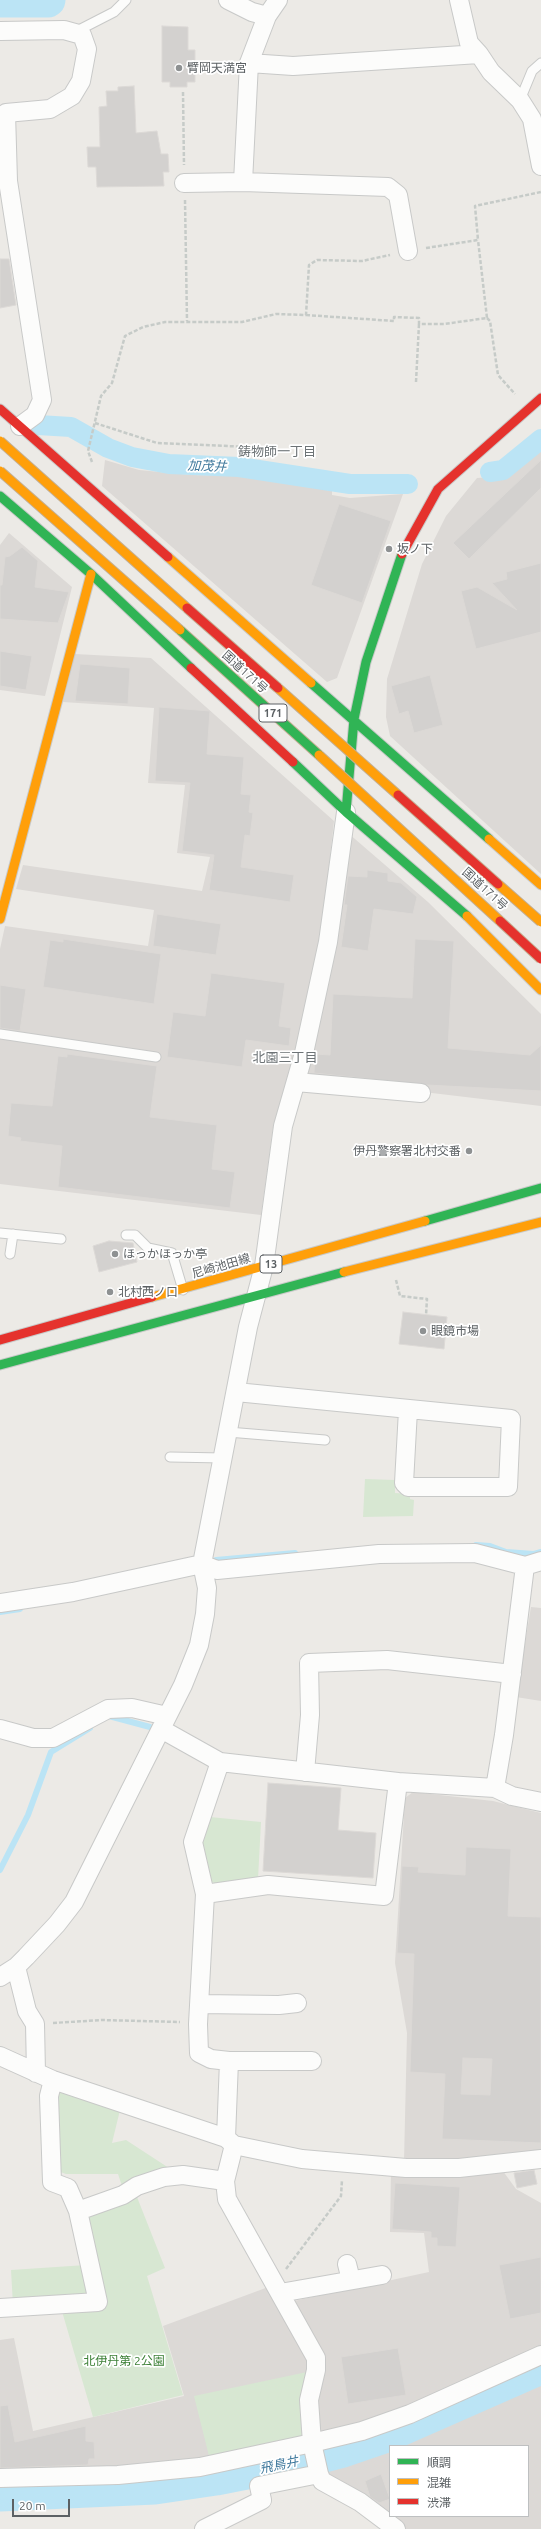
<!DOCTYPE html>
<html>
<head>
<meta charset="utf-8">
<style>
  body { margin:0 }
  #map { position:relative; width:541px; height:2529px; overflow:hidden; background:#eceae6; font-family:Ubuntu,"Noto Sans JP",sans-serif }
  canvas { display:block }
  .legend { position:absolute; left:389px; top:2445px; width:140px; height:72px; box-sizing:border-box; background:#fff; border:1px solid #bec0c1; margin:0; padding:5px 7px; list-style:none; font-size:12px; color:#5c6164 }
  .legend li { display:flex; align-items:center; gap:8px; height:20px }
  .legend b { width:20px; border:1px solid #bec0c1 }
  .scale { position:absolute; left:12px; top:2499px; width:58px; height:18px; box-sizing:border-box; border:2px solid #5c6164; border-top:0; padding-left:5px; font-size:12px; line-height:14px; white-space:nowrap; color:#5c6164; -webkit-text-stroke:3px #fff; paint-order:stroke }
</style>
</head>
<body>
<div id="map">
<canvas width="541" height="2529"></canvas>
<ul class="legend">
<li><b style="height:5px;background:#30b455"></b>順調</li>
<li><b style="height:5px;background:#ff9f0a"></b>混雑</li>
<li><b style="height:5px;background:#e5322d"></b>渋滞</li>
</ul>
<div class="scale">20 m</div>
</div>
<script>
const ctx = document.querySelector('canvas').getContext('2d');
ctx.lineJoin = 'round';
function paint(path, color) { ctx.fillStyle = color; ctx.fill(path, 'evenodd'); }
const shape = rows => new Path2D(rows.map(r => 'M' + r).join(''));
function trace(path, color, width, dash) { ctx.strokeStyle = color; ctx.lineWidth = width; ctx.lineCap = dash ? 'butt' : 'round'; ctx.setLineDash(dash || []); ctx.stroke(path); }
function drawText(font, color, halo, rows, align = 'center') {
  ctx.font = font + ' Ubuntu,"Noto Sans JP",sans-serif'; ctx.lineWidth = 3.5; ctx.setLineDash([]); ctx.textBaseline = 'middle'; ctx.strokeStyle = halo; ctx.fillStyle = color; for (const [text, x, y, turn = 0] of rows) {
    ctx.save(); ctx.translate(x, y); ctx.rotate((+turn || 0) * Math.PI / 180); ctx.textAlign = isNaN(turn) ? turn : align; if (halo) ctx.strokeText(text, 0, 0); ctx.fillText(text, 0, 0); ctx.restore();
  }
}
paint(shape([
  [541,449,541,874,390,736,386,717,387,679,422,564,446,516,477,478,506,476],
  [105,460,139,470,192,475,249,476,332,491,332,495,350,498,403,494,337,678,327,682,102,486],
  [9,533,72,587,45,696,0,690,0,545],
  [75,654,151,658,334,821,321,938,306,1017,273,1128,261,1215,0,1184,0,949,5,926,148,946,154,910,16,889,23,865,202,891,210,857,177,853,185,785,148,783,154,708,63,702],
  [348,833,428,902,541,1014,541,1106,306,1078,322,1009],
  [531,1607,541,1608,541,1701,516,1697],
  [413,1792,493,1801,541,1813,541,2151,512,2159,404,2161,407,2033,395,1963,405,1798],
  [500,2167,516,2189,541,2203,541,2529,390,2529,314,2480,306,2438,211,2457,135,2466,0,2470,0,2340,14,2338,33,2431,184,2396,163,2326,271,2286,280,2304,429,2272,424,2233,390,2232,391,2171],
  [390,2446,528,2446,528,2516,390,2516]
]), '#dcd9d6');
paint(shape([
  [365,1479,395,1480,395,1493,410,1494,410,1499,414,1500,413,1516,363,1517],
  [210,1817,261,1822,258,1879,217,1885,206,1878,202,1837],
  [62,2088,121,2106,112,2143,126,2140,172,2170,135,2192,165,2268,147,2276,183,2395,93,2417,61,2308,13,2305,11,2270,86,2265,80,2212,123,2189,118,2174,66,2174,58,2171,55,2102],
  [307,2372,303,2438,209,2456,194,2396]
]), '#d7e7d2');
trace(shape([
  [476,1545,490,1546,506,1552,534,1554,541,1552],
  [209,1563,216,1560,295,1553],
  [0,1612,20,1609],
  [109,1716,150,1727],
  [0,1870,28,1815,51,1752,90,1728]
]), '#bbe4f5', 6);
trace(shape([
  [38,425,71,427,108,448,132,457,169,464,239,467,350,484,408,484],
  [490,472,503,470,541,439]
]), '#bbe4f5', 20);
trace(shape([
  [0,0,48,0],
  [0,2494,155,2487,216,2478,297,2462,343,2450,384,2436,541,2367]
]), '#bbe4f5', 35);
const building = shape([
  [162,26,188,27,188,50,195,50,195,82,187,82,187,87,170,87,170,82,162,82,162,26],
  [134,86,136,133,157,131,161,154,168,154,169,172,163,172,164,186,97,187,96,167,88,167,87,147,100,147,99,107,107,106,106,91,118,91,118,87,134,86],
  [0,259,9,259,16,305,0,308,0,259],
  [541,460,541,488,469,559,453,543,541,460],
  [339,504,391,521,362,603,311,585,339,504],
  [22,547,38,561,35,587,69,592,58,623,0,619,0,585,2,585,5,557,10,556,22,547],
  [541,563,541,632,476,649,461,591,477,587,517,610,492,583,507,579,506,572,541,563],
  [0,651,32,656,26,690,0,686,0,651],
  [80,664,130,668,128,704,75,701,80,664],
  [430,675,443,725,414,733,408,711,399,714,391,686,430,675],
  [159,707,210,711,207,754,244,757,241,794,251,795,249,812,253,813,250,836,245,835,241,867,294,875,290,902,209,890,214,855,182,851,190,783,155,781,159,707],
  [367,870,388,873,388,881,401,883,417,897,413,914,374,909,368,951,341,947,347,905,344,905,348,876,367,877,367,870],
  [157,914,221,924,216,955,153,946,157,914],
  [63,939,161,954,154,1004,43,987,50,940,63,942,63,939],
  [415,939,454,941,448,1048,530,1055,541,1045,541,1091,427,1085,314,1073,315,1054,330,1055,333,994,412,998,415,939],
  [211,973,285,983,279,1026,291,1028,289,1046,246,1040,242,1067,167,1057,173,1012,205,1016,211,973],
  [0,985,26,989,20,1031,0,1028,0,985],
  [67,1054,157,1066,150,1117,217,1125,212,1169,235,1172,230,1208,58,1187,62,1146,20,1141,21,1138,8,1136,11,1103,52,1106,58,1056,67,1057,67,1054],
  [109,1241,133,1243,137,1262,99,1272,93,1246,109,1241],
  [403,1312,447,1317,444,1349,399,1344,403,1312],
  [268,1783,341,1788,338,1830,376,1833,373,1878,263,1871,268,1783],
  [466,1847,511,1849,508,1916,541,1917,541,2143,442,2139,445,2074,410,2072,414,1954,397,1953,402,1866,419,1867,418,1872,465,1875,466,1847],
  [463,2058,492,2059,490,2095,461,2094,463,2058],
  [534,2170,537,2184,517,2188,514,2173,534,2170],
  [395,2183,460,2187,456,2247,437,2246,437,2238,431,2238,431,2232,392,2229,395,2183],
  [541,2257,541,2313,510,2319,499,2265,541,2257],
  [398,2348,406,2395,348,2404,341,2357,398,2348],
  [8,2405,15,2442,86,2426,86,2441,94,2442,95,2459,89,2459,88,2465,0,2468,0,2406,8,2405],
  [381,2474,390,2499,379,2503,370,2497,365,2481,381,2474]
]);
paint(building, '#d3d1cf');
trace(building, '#dcd9d6', 1);
const lane = shape([
  [75,32,114,12,126,0],
  [520,100,532,71,541,63],
  [0,1034,156,1057],
  [0,1233,61,1239],
  [126,1235,135,1235,148,1248,172,1253,183,1290],
  [10,1254,13,1234],
  [228,1432,325,1440],
  [170,1457,223,1458]
]);
const street = shape([
  [228,0,252,12,267,16,249,63,293,66,479,54,491,72,520,100,532,119,541,166],
  [459,0,469,43,479,54],
  [267,16,278,0],
  [0,31,64,30,82,35,87,49,81,81,72,96,50,109,6,113,8,181,42,400,35,415,20,426],
  [243,182,249,63],
  [184,183,243,182,388,187,398,195,408,251],
  [296,1082,421,1093],
  [236,1392,511,1419,508,1487,408,1487,404,1483,408,1410],
  [0,1603,73,1592,202,1564,217,1570,379,1554,475,1553,525,1566],
  [0,1729,33,1738,53,1738,108,1709,132,1708,167,1716],
  [161,1729,220,1762,398,1782,495,1788,512,1796,541,1802],
  [220,1762,193,1842,205,1894,268,1885,384,1896,398,1782],
  [305,1772,310,1715,309,1663,387,1660,512,1674],
  [495,1788,504,1735,525,1566,541,1561],
  [205,1894,198,2024,199,2053,211,2059,229,2061,312,2061],
  [16,1967,27,2011,35,2024,36,2073],
  [0,1977,16,1967,26,1957,57,1924,74,1902,183,1685,199,1645,205,1614,207,1588,202,1564,248,1327,264,1266,283,1126,304,1053,328,942,346,812],
  [199,2004,279,2005,297,2003],
  [0,2056,53,2080,226,2138,234,2145,302,2159,406,2168,459,2168,541,2159],
  [53,2080,49,2096,52,2182,68,2188,78,2211],
  [226,2138,229,2061],
  [234,2145,225,2181,227,2199,316,2358,316,2370,309,2400,312,2443,319,2474,322,2481,360,2502,396,2529],
  [347,2264,351,2280],
  [280,2293,382,2275],
  [0,2308,98,2302,78,2211,123,2195,137,2186,164,2177,183,2175,225,2181],
  [0,2478,118,2475,200,2467,312,2443,362,2431,410,2414,541,2355],
  [204,2529,262,2500,259,2486,319,2474]
]);
const fast = shape([
  [0,496,91,574,191,668],
  [311,683,489,839],
  [293,762,346,812,467,916],
  [346,812,354,719,366,662,402,554],
  [425,1221,541,1188],
  [0,1365,344,1272]
]);
const slow = shape([
  [168,557,311,683],
  [489,839,541,885],
  [467,916,541,990],
  [0,919,91,574],
  [344,1272,541,1222],
  [152,1297,425,1221]
]);
const jam = shape([
  [0,409,168,557],
  [402,554,438,489,541,398],
  [191,668,293,762],
  [0,1340,152,1297]
]);
trace(lane, '#c8c9c8', 11);
trace(street, '#c8c9c8', 20);
trace(fast, '#c8c9c8', 11);
trace(slow, '#c8c9c8', 11);
trace(jam, '#c8c9c8', 11);
trace(shape([
  [183,92,184,165],
  [185,200,187,321],
  [426,248,478,240,475,206,541,192],
  [306,315,394,321,394,317,419,318,419,324,444,324,487,318,478,240],
  [487,318,490,321,498,375,515,394],
  [416,382,419,324],
  [95,423,157,443,250,447],
  [92,462,88,451,101,396,112,383,125,336,143,327,165,322,242,322,276,314,306,315,309,265,317,260,362,261,390,255],
  [396,1280,400,1296,427,1299,426,1315],
  [53,2023,101,2020,180,2022],
  [286,2269,341,2196,342,2180]
]), '#c6cbc8', 2.5, [4, 2]);
trace(lane, '#fcfcfb', 9);
trace(street, '#fcfcfb', 18);
trace(fast, '#30b455', 9);
trace(slow, '#ff9f0a', 9);
trace(jam, '#e5322d', 9);
const fastBridge = shape([
  [180,630,319,755]
]);
const slowBridge = shape([
  [0,441,187,608],
  [0,471,180,630],
  [278,688,398,795],
  [319,755,500,921],
  [498,884,541,922]
]);
const jamBridge = shape([
  [187,608,278,688],
  [398,795,498,884],
  [500,921,541,959]
]);
trace(fastBridge, '#c3af94', 11, []);
trace(slowBridge, '#c3af94', 11, []);
trace(jamBridge, '#c3af94', 11, []);
trace(fastBridge, '#30b455', 9);
trace(slowBridge, '#ff9f0a', 9);
trace(jamBridge, '#e5322d', 9);
for (const [x, y, r, color] of [
  [179,68,4,"#8e9192"],
  [389,549,4,"#8e9192"],
  [469,1151,4,"#8e9192"],
  [115,1254,4,"#8e9192"],
  [110,1292,4,"#8e9192"],
  [423,1331,4,"#8e9192"]
]) { const dot = new Path2D(); dot.arc(x, y, r, 0, 2 * Math.PI); ctx.fillStyle = color; ctx.fill(dot); trace(dot, '#fff', 1.5); }
for (const [x, y, w] of [
  [273,713,28],
  [271,1264,22]
]) { const box = new Path2D(); box.roundRect(x - w / 2, y - 9, w, 18, 3); ctx.fillStyle = '#fff'; ctx.fill(box); trace(box, '#5c6164', 1); }
drawText('bold 11px', '#5c6164', null, [
  ["171",273,713],
  ["13",271,1264]
]);
drawText('12px', '#5c6164', '#fff', [
  ["臂岡天満宮",187,68],
  ["坂ノ下",397,549],
  ["伊丹警察署北村交番",461,1151,"right"],
  ["ほっかほっか亭",123,1254],
  ["北村西ノ口",118,1292],
  ["眼鏡市場",431,1331]
], 'left');
drawText('12px', '#5c6164', '#fff', [
  ["国道171号",245,672,42],
  ["国道171号",485,889,42],
  ["尼崎池田線",221,1266,-16]
]);
drawText('12px', '#3d8037', '#fff', [
  ["北伊丹第 2公園",124,2361]
]);
drawText('13px', '#6d7376', '#fff', [
  ["鋳物師一丁目",277,452],
  ["北園三丁目",285,1058]
]);
drawText('italic 13px', '#3e789c', '#fff', [
  ["加茂井",207,466,2],
  ["飛鳥井",279,2465,-12]
]);
</script>
</body>
</html>
